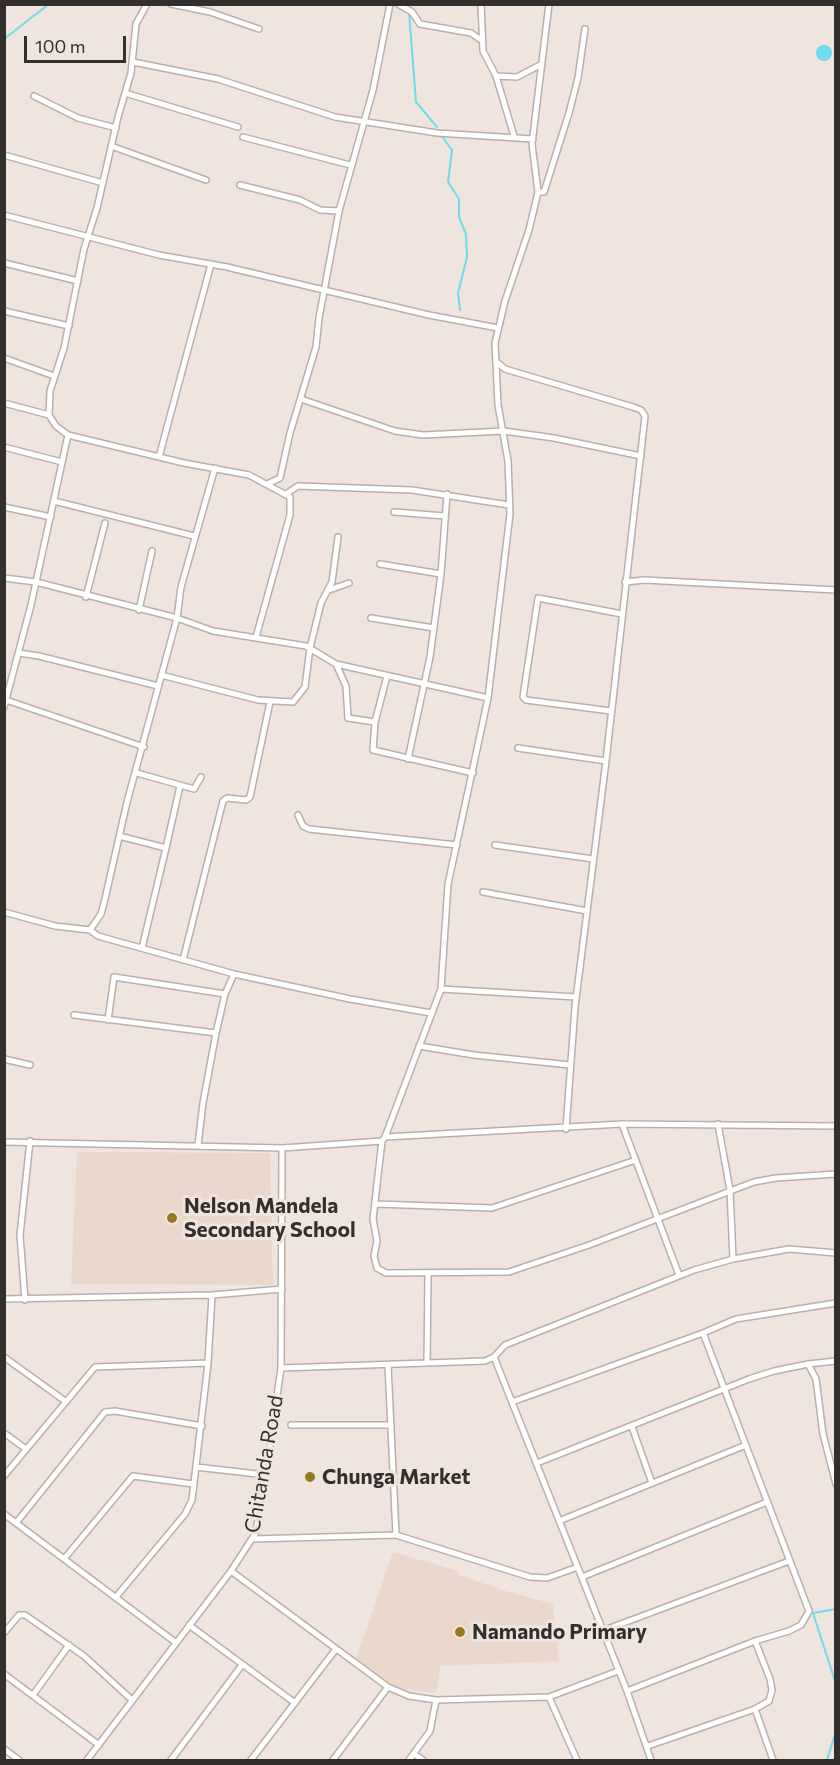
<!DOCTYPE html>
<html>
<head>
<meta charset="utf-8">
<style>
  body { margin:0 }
  #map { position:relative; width:840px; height:1765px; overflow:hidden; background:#f0e5de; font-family:Commissioner,sans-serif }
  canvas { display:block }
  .frame { position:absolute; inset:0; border:6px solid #332f2c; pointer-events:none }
  .scale { position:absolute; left:24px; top:36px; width:102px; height:27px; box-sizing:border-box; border:3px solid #332f2c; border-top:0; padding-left:8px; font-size:18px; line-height:21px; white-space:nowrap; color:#332f2c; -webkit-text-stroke:4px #f0e5de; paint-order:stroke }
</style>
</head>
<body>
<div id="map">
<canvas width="840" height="1765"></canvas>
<div class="frame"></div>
<div class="scale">100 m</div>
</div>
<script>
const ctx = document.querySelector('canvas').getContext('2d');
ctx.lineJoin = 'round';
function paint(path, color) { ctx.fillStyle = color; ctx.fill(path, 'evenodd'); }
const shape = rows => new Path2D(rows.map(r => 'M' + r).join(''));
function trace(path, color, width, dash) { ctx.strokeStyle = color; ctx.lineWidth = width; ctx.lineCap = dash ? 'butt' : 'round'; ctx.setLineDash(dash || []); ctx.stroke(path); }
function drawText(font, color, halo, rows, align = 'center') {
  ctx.font = font + ' Commissioner,sans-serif'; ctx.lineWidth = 6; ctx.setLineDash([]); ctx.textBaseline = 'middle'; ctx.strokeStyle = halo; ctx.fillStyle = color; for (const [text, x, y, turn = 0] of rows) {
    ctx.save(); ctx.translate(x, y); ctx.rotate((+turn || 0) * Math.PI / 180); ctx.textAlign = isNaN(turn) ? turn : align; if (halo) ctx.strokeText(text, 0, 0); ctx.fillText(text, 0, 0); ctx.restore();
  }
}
paint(shape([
  [77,1152,270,1153,273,1285,71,1284],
  [393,1552,459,1571,459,1575,506,1591,553,1604,559,1661,441,1666,436,1693,396,1688,355,1662]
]), '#ead8cd');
paint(shape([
  '816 53a8 8 0 1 1 16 0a8 8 0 1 1-16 0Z'
]), '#6edcea');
trace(shape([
  [409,12,416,102,437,127],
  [4,39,49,4],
  [441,135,452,150,448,182,459,199,459,217,466,234,467,257,458,293,460,310],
  [836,1609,813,1613,836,1684],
  [827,1760,836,1731]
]), '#6edcea', 2);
const minor = shape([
  [147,4,136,24,131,73,118,117,97,208,84,249,64,348,50,391,49,415,56,426,68,435,184,463,249,475,290,497,290,515,256,637],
  [171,4,210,12,259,29],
  [398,4,412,12,420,24,471,33,481,40],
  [481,4,483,51,496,76,514,136],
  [133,62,218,79,335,117,437,133,533,139],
  [496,76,517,77,542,64],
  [125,93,238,127],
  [34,96,78,118,116,128],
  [243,137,350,165],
  [111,146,206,180],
  [4,155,103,183],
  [240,185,300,200,320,210,339,211],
  [538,192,544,192,569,113,578,78,585,29],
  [4,215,159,255,227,267,429,315,498,328],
  [4,263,78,281],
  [4,311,69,326],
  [4,358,54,376],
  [498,363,505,369,633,407,641,410,645,416,606,761,575,1007,566,1129],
  [301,399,395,431,423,435,504,431,554,438,641,456],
  [4,403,49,415],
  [4,447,62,462],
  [159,457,211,264],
  [267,484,280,478,290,433,316,347,319,318,339,211,373,90,390,4],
  [286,494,298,486,412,490,509,505],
  [54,501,194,536],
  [4,507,51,517],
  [394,512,445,516],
  [380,564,441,574],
  [4,578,36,582,177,618,213,631,306,646,336,664,488,698],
  [625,582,644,580,836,590],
  [329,590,349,583],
  [86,597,105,523],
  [139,610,152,551],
  [371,618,434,628],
  [19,653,39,656,158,686],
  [336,664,346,686,348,718,375,722],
  [161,675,258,700,293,702,305,687,310,648,321,603,332,582,338,537],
  [387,676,375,722,373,750,473,773],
  [6,700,144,747],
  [4,707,31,605,68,435],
  [611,711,526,700,523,697,538,598,622,614],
  [518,748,606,761],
  [408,759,430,657,441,574,447,494],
  [137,773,194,789,201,777],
  [298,815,303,826,309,829,457,845],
  [119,836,166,848,142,948],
  [495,845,593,859],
  [166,848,180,786],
  [483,892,587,911],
  [4,912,55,926,90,930,98,936,234,974,350,999,431,1013],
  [90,930,101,914,105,899,127,802,177,618,181,587,215,468],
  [183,960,223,801,227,798,246,800,250,797,270,702],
  [441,989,576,997],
  [74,1015,216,1033],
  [108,1020,114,977,225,994],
  [419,1046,474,1055,570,1065],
  [4,1059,30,1065],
  [622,1124,679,1275],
  [718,1124,730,1190,733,1259],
  [385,1137,441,989,448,884,488,698,510,514,508,461,498,405,495,343,505,301,529,230,538,192,532,144,549,4],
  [382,1141,373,1219,377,1241,374,1256,377,1268,386,1273,509,1272,589,1245,754,1182,776,1178,836,1174],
  [4,1142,282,1148,382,1141,385,1137,622,1124,836,1126],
  [198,1145,203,1103,216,1033,225,994,234,974],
  [376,1204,492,1208,636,1160],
  [4,1299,212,1295,282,1289],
  [25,1300,20,1235,30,1141],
  [4,1357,65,1401],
  [494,1357,505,1345,694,1270,733,1259,789,1249,836,1253],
  [427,1363,428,1273],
  [808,1364,836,1361],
  [388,1365,396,1535],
  [281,1368,485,1361,494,1357,627,1691,651,1760],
  [512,1402,703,1333,736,1319,836,1303],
  [291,1425,391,1425],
  [632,1427,652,1483],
  [4,1433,26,1449],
  [537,1463,749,1379,774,1371,808,1364,816,1379,823,1434,836,1484],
  [196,1467,266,1475],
  [4,1476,95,1367,208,1363],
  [4,1514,175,1642],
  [559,1521,746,1445],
  [16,1523,105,1412,115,1411,202,1426],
  [253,1539,396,1535,530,1577,547,1578,578,1567],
  [64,1559,133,1476,193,1484],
  [231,1571,388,1687,409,1696,436,1700,549,1697,618,1671],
  [582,1577,767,1502],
  [116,1597,185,1514,192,1500,208,1363,212,1295],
  [189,1625,295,1703],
  [602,1631,789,1561],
  [4,1633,19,1615,25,1615,84,1656,132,1700],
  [4,1674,99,1745],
  [627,1691,755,1641,789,1631,801,1625,809,1611,703,1333],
  [33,1695,69,1645],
  [549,1697,577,1760],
  [755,1709,773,1760],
  [648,1746,755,1709,769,1701,772,1690,770,1679,755,1641],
  [4,1749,19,1760],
  [414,1754,423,1760],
  [87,1760,231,1571,255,1534,262,1501,281,1368,282,1148],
  [171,1760,242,1665],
  [251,1760,336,1649],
  [333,1760,388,1687],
  [409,1760,430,1731,436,1700]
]);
trace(minor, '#bab0a9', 8);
trace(minor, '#fff', 5);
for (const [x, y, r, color] of [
  [172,1218,6,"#967a22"],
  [310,1477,6,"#967a22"],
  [460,1632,6,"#967a22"]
]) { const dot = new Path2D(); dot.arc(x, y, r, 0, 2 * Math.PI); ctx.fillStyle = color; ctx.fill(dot); trace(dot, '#f0e5de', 2); }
drawText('bold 21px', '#332f2c', '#f0e5de', [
  ["Nelson Mandela",184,1206],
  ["Secondary School",184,1230],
  ["Chunga Market",322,1477],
  ["Namando Primary",472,1632]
], 'left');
drawText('21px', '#332f2c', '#f0e5de', [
  ["Chitanda Road",264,1464,-80]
]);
</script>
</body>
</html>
